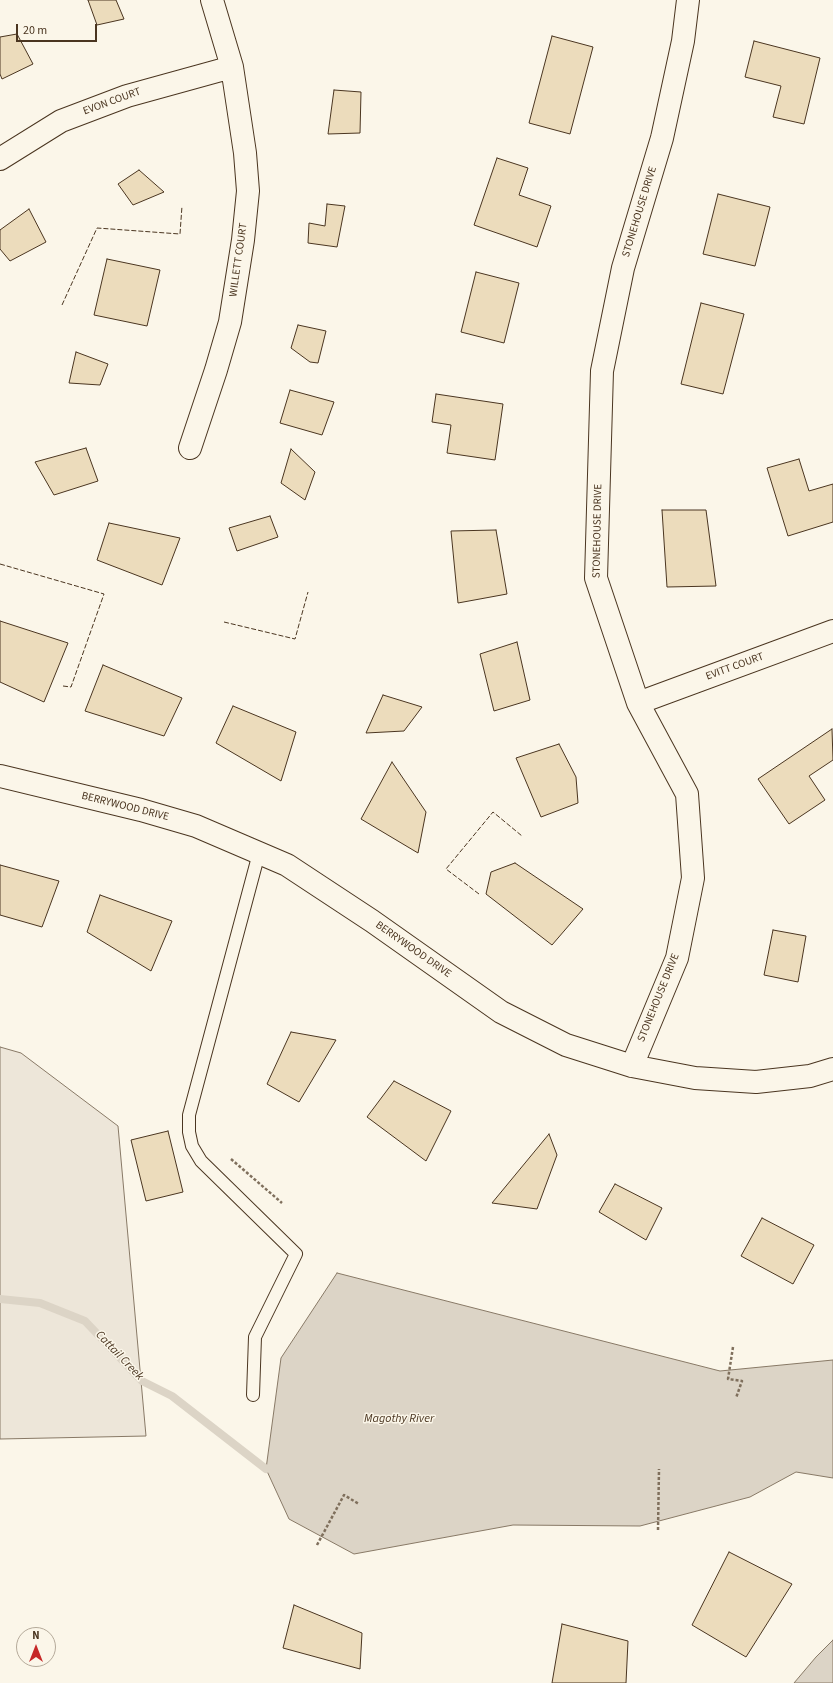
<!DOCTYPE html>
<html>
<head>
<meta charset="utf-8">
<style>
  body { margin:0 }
  #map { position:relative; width:833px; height:1683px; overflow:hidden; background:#fbf6e9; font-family:"Source Sans 3",sans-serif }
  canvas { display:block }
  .north { position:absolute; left:16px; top:1627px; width:40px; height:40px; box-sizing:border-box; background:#fbf6e9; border:1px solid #b4a999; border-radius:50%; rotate:0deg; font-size:11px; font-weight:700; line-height:16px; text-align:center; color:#4a3520 }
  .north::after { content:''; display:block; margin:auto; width:14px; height:18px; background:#c62828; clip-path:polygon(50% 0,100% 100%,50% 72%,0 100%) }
  .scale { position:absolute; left:16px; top:24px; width:81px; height:18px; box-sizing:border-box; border:2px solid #4a3520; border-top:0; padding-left:5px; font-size:12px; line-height:14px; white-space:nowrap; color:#4a3520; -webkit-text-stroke:3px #fbf6e9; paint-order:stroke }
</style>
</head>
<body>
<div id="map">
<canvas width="833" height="1683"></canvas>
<div class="north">N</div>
<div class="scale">20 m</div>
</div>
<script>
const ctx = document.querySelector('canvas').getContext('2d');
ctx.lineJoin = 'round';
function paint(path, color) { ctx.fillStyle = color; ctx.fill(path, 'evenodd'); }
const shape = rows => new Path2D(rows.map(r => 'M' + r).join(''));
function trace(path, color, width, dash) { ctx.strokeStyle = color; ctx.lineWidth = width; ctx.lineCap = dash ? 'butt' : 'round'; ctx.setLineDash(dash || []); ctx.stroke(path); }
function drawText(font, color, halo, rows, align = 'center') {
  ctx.font = font + ' "Source Sans 3",sans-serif'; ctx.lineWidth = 3; ctx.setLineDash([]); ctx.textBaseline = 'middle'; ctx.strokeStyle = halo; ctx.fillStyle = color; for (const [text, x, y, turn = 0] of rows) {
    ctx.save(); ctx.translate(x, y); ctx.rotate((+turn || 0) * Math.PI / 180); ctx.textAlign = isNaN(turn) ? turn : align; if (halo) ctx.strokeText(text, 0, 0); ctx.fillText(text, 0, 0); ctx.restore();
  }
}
const green = shape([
  [0,1047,21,1053,118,1126,146,1436,0,1439,0,1047]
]);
paint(green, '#ede6d9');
trace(green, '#887966', 1);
const water = shape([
  [337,1273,720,1371,833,1360,833,1478,796,1472,750,1497,640,1526,513,1525,354,1554,289,1519,266,1469,281,1358,337,1273],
  [833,1640,833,1683,794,1683,816,1657,833,1640]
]);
paint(water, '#dcd4c6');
trace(water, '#887966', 1);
trace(shape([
  [0,1299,40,1303,85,1321,142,1381,172,1396,266,1469]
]), '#dcd4c6', 8);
const building = shape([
  [88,0,116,0,124,19,97,25,88,0],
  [17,34,33,64,2,79,0,74,0,37,17,34],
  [552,36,593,47,570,134,529,123,552,36],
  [754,41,820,58,804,124,773,117,781,86,745,77,754,41],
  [334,90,361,92,360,133,328,134,334,90],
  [497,158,528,168,519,195,551,206,537,247,474,225,497,158],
  [139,170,164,192,133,205,118,184,139,170],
  [718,194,770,207,755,266,703,254,718,194],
  [327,204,345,206,337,247,308,243,309,223,325,226,327,204],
  [29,209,46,242,10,261,0,249,0,230,29,209],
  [107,259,160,270,147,326,94,315,107,259],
  [476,272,519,283,504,343,461,332,476,272],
  [701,303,744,314,723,394,681,384,701,303],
  [298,325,326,331,318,363,310,362,291,348,298,325],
  [76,352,108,364,100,385,69,383,76,352],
  [290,390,334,402,322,435,280,423,290,390],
  [436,394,503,404,495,460,447,453,451,425,432,422,436,394],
  [86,448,98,481,54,495,35,462,86,448],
  [291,449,315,472,305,500,281,483,291,449],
  [799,459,809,491,833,484,833,522,788,536,767,468,799,459],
  [662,510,706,510,716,586,667,587,662,510],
  [270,516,278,537,237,551,229,528,270,516],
  [109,523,180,538,162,585,97,560,109,523],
  [496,530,507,594,458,603,451,531,496,530],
  [0,621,68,643,44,702,0,682,0,621],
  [517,642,530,700,494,711,480,654,517,642],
  [103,665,182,698,164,736,85,711,103,665],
  [383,695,422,707,404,731,366,733,383,695],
  [233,706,296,732,281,781,216,743,233,706],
  [832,729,833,760,809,776,825,800,789,824,758,779,832,729],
  [559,744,576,777,578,803,541,817,516,758,559,744],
  [392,762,426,812,418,853,361,819,392,762],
  [515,863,583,909,552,945,486,894,491,872,515,863],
  [0,865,59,881,42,927,0,915,0,865],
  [100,895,172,921,151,971,87,932,100,895],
  [773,930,806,936,798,982,764,975,773,930],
  [291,1032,336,1040,299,1102,267,1084,291,1032],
  [394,1081,451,1111,426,1161,367,1117,394,1081],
  [168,1131,183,1192,146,1201,131,1140,168,1131],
  [549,1134,557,1155,537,1209,492,1203,549,1134],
  [615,1184,662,1208,646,1240,599,1212,615,1184],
  [762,1218,814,1245,793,1284,741,1256,762,1218],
  [729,1552,792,1584,746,1657,692,1625,729,1552],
  [294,1605,362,1633,360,1669,283,1648,294,1605],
  [562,1624,628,1641,626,1683,552,1683,562,1624]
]);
paint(building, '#ecdcbc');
trace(building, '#4a3520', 1);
const lane = shape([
  [253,1395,255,1337,296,1254,201,1161,192,1146,189,1132,189,1115,259,853]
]);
const street = shape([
  [0,159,61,121,127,96,232,67],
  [190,448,216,370,230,322,243,240,248,191,245,153,232,67,212,0],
  [638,703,833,631],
  [0,776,141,810,196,826,287,865,372,921,501,1012,566,1045,632,1066,695,1078,756,1082,810,1076,833,1069],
  [632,1066,677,958,693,878,687,794,638,703,596,578,602,371,623,268,662,138,683,41,688,0]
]);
trace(lane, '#4a3520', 14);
trace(street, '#4a3520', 24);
trace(shape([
  [231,1159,282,1203],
  [733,1347,728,1379,742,1381,736,1398],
  [658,1530,659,1469],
  [317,1545,344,1495,359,1504]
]), '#7f6f5c', 2.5, [3, 2]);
trace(lane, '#fbf6e9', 12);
trace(street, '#fbf6e9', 22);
trace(shape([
  [62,305,97,228,180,234,182,206],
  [0,564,104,594,71,687,63,686],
  [224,622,295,639,308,592],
  [479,894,446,869,493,812,522,836]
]), '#4a3520', 1, [5, 2]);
drawText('11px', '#4a3520', '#fbf6e9', [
  ["EVON COURT",112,102,-20],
  ["STONEHOUSE DRIVE",640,212,-73],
  ["WILLETT COURT",239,260,-82],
  ["STONEHOUSE DRIVE",598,531,-89],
  ["EVITT COURT",735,667,-20],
  ["BERRYWOOD DRIVE",125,807,14],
  ["BERRYWOOD DRIVE",413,950,35],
  ["STONEHOUSE DRIVE",659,998,-68]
]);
drawText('italic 12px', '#4a3520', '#fbf6e9', [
  ["Cattail Creek",119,1356,46],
  ["Magothy River",399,1419]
]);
</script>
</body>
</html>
